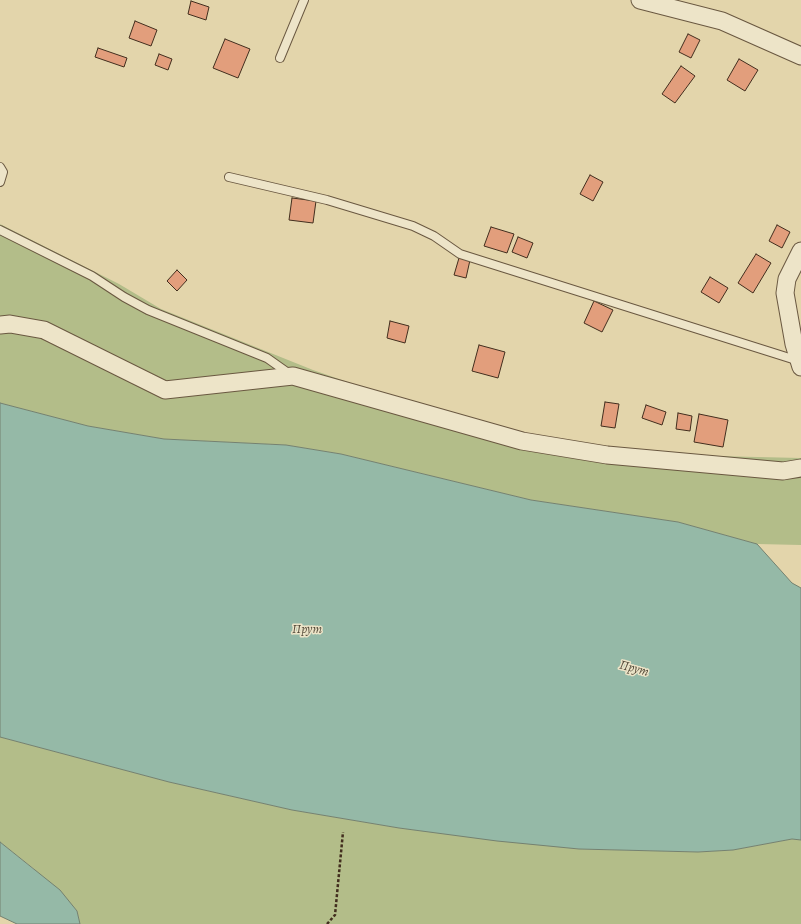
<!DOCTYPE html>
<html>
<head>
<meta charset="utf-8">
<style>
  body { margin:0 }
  canvas { display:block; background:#e3d5ab }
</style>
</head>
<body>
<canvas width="801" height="924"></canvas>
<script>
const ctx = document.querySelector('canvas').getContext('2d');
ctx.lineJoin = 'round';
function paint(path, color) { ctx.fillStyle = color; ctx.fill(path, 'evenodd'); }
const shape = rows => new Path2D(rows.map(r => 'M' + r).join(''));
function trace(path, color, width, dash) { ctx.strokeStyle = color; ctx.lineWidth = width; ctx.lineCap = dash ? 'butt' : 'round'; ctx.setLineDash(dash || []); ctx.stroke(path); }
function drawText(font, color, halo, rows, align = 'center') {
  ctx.font = font + ' Alegreya,serif'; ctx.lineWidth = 3; ctx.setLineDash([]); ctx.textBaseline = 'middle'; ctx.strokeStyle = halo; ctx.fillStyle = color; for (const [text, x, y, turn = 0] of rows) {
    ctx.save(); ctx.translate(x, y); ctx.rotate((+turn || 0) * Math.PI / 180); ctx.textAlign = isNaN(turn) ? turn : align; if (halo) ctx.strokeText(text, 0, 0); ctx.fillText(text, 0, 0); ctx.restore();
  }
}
paint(shape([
  [0,224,119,284,161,309,313,370,457,420,538,440,671,455,801,458,801,545,757,544,678,522,531,500,341,454,286,445,164,439,88,426,0,403],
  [0,737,169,782,292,810,399,828,579,849,698,852,733,850,792,839,801,840,801,924,80,924,77,911,33,868,0,842]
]), '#b3bd89');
const water = shape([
  [0,403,88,426,164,439,286,445,341,454,531,500,678,522,757,544,792,583,801,588,801,840,792,839,733,850,698,852,579,849,497,841,399,828,292,810,169,782,0,737,0,403],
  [0,842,60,890,77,911,80,924,17,924,0,916,0,842]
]);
paint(water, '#95b9a7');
trace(water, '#748170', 1);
const building = shape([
  [191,1,209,7,206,20,188,14,191,1],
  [135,21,157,30,151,46,129,38,135,21],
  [688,34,700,40,691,58,679,52,688,34],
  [225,39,250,49,238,78,213,68,225,39],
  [98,48,127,58,124,67,95,57,98,48],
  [159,54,172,59,168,70,155,65,159,54],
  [739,59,758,70,745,91,727,80,739,59],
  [681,66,695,76,675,103,662,94,681,66],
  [590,175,603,182,593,201,580,194,590,175],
  [292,198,316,201,313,223,289,220,292,198],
  [777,225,790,232,782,248,769,241,777,225],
  [491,227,514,234,507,253,484,246,491,227],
  [518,237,533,243,527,258,512,252,518,237],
  [756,254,771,263,753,293,738,283,756,254],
  [459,258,470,260,466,278,454,275,459,258],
  [177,270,187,280,177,291,167,281,177,270],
  [710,277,728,288,719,303,701,292,710,277],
  [594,301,613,310,602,332,584,323,594,301],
  [390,321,409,326,405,343,387,338,390,321],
  [479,345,505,352,498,378,472,371,479,345],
  [605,402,619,404,615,428,601,426,605,402],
  [646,405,666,412,662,425,642,418,646,405],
  [678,413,692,416,690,431,676,429,678,413],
  [699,414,728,420,723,447,694,442,699,414]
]);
paint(building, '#e29e7c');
trace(building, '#422e1e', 1);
const service = shape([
  [280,58,304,0],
  [0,167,3,172,0,182],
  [229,177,327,200,413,226,434,236,460,254,799,361],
  [0,230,92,276,124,297,148,310,267,358,291,375]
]);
const minor = shape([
  [640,0,722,21,801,56],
  [801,251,787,279,785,293,794,344,801,367],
  [0,325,10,324,44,330,165,390,293,376,522,441,607,455,783,471,801,468]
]);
trace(service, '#6a5841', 10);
trace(minor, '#6a5841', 19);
trace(shape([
  [327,924,335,915,343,832]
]), '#422e1e', 2.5, [3, 2]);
trace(service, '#ede4c8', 8);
trace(minor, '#ede4c8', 17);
drawText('italic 13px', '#534a39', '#ede4c8', [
  ["Прут",307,630],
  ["Прут",634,669,15]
]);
</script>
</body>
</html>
